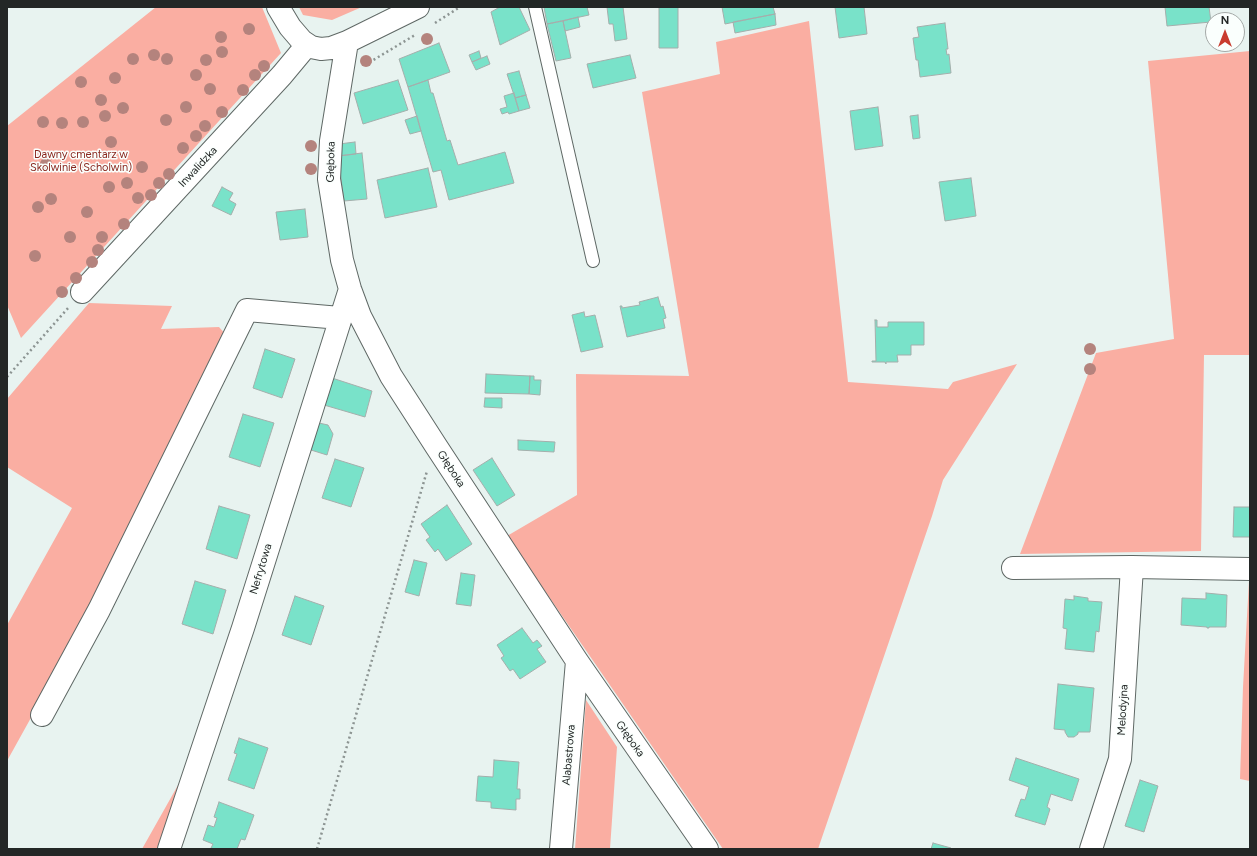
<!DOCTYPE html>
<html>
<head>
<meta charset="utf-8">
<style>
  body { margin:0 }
  #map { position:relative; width:1257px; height:856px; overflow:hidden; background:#e8f3f0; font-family:Figtree,sans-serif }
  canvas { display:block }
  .frame { position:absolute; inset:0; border:8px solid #232726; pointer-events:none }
  .north { position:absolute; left:1205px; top:12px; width:40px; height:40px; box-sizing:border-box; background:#fafffd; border:1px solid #a4a9a7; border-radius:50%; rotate:0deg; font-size:11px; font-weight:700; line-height:16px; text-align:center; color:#232726 }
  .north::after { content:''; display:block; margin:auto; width:14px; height:18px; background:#c93c2f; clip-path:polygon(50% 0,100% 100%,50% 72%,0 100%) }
</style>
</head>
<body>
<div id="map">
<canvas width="1257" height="856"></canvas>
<div class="frame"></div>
<div class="north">N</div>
</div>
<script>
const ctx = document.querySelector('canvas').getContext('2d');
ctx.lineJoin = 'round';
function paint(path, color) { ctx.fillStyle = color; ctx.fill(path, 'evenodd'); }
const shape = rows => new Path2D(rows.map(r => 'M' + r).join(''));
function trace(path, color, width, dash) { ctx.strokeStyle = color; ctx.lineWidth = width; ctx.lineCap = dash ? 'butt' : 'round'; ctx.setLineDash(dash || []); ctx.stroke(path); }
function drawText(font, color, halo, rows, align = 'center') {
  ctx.font = font + ' Figtree,sans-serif'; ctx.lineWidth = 3; ctx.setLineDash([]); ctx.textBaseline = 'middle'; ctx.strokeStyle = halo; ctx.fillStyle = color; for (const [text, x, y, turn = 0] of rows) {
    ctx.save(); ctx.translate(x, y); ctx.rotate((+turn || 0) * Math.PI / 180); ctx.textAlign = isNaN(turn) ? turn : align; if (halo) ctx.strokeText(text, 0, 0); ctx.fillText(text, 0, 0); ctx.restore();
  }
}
paint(shape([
  [156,7,262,7,281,53,21,338,7,305,7,126],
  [299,7,362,7,332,20,303,15],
  [809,21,848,382,948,389,953,382,1017,364,943,480,932,516,818,849,723,849,507,536,577,495,576,374,689,376,642,92,720,74,716,42],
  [1250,51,1250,355,1204,355,1201,551,1020,554,1096,353,1174,339,1148,61],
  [89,303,172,306,161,329,219,327,226,335,89,613,7,761,7,625,72,508,7,467,7,399],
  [1249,581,1250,581,1250,781,1240,779,1243,687],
  [586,700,617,747,610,849,575,849],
  [182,778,158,849,142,849]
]), '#faaea2');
const building = shape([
  [500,7,519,7,530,30,500,45,491,12,500,7],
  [544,7,587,7,589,15,547,24,544,7],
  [607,7,623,7,627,39,615,41,613,24,609,24,607,7],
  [659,7,678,7,678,48,659,48,659,7],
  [722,7,773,7,775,14,725,24,722,7],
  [835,7,864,7,867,34,839,38,835,7],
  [1165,7,1209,7,1211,22,1167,26,1165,7],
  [775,14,776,25,735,33,733,22,775,14],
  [578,17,580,27,565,31,563,21,578,17],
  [563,21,571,58,556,61,547,24,563,21],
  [945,23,948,49,946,49,947,55,949,54,951,73,920,77,918,60,916,60,913,38,919,37,917,27,945,23],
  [439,43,450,72,408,87,399,59,439,43],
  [479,51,481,58,472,62,469,55,479,51],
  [630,55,636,78,593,88,587,64,630,55],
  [487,56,490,64,476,70,472,62,487,56],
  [519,71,526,95,515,98,507,74,519,71],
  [398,80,408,110,363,124,354,93,398,80],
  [428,80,431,93,433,93,447,141,450,140,458,165,505,152,514,183,449,200,441,170,433,172,408,87,428,80],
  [514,93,519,111,509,114,508,112,502,114,500,109,507,107,504,96,514,93],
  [526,95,530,108,519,111,515,98,526,95],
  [878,107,883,146,855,150,850,111,878,107],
  [918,115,920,138,913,139,910,116,918,115],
  [417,116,421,131,410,134,405,120,417,116],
  [355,142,356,154,338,156,339,144,355,142],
  [362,153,367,199,344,201,338,156,362,153],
  [428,168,437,207,385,218,377,180,428,168],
  [971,178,976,216,945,221,939,182,971,178],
  [222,187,233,193,229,200,236,204,231,215,212,206,222,187],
  [305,209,308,237,280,240,276,212,305,209],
  [658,297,661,307,663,306,666,318,663,319,665,328,627,337,620,306,622,306,622,308,640,305,639,302,658,297],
  [584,312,585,317,595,315,603,347,581,352,572,315,584,312],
  [875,320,877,320,877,327,888,327,888,322,924,322,924,345,911,345,911,355,897,355,898,362,886,362,886,364,885,362,872,362,872,361,876,361,875,320],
  [265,349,295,359,282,398,253,388,265,349],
  [486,374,530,376,529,394,485,393,486,374],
  [530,376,534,376,534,380,541,380,540,395,529,394,530,376],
  [332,378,372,391,365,417,324,405,332,378],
  [485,398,502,398,502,408,484,407,485,398],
  [243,414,274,423,260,467,229,457,243,414],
  [319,423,328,425,333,434,327,455,311,450,319,423],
  [518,440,555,442,554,452,518,450,518,440],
  [492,458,515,495,497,506,473,470,492,458],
  [335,459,364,468,351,507,322,498,335,459],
  [447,505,472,544,446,561,438,549,435,552,426,540,430,537,421,524,447,505],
  [219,506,250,515,237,559,206,549,219,506],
  [1234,507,1250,507,1250,537,1233,537,1234,507],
  [414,560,427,563,419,596,405,592,414,560],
  [461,573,475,575,471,606,456,604,461,573],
  [195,581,226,590,213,634,182,624,195,581],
  [1206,593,1227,595,1226,627,1209,627,1209,628,1207,628,1207,627,1181,625,1182,598,1206,599,1206,593],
  [295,596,324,606,311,645,282,635,295,596],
  [1074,596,1088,598,1088,601,1102,602,1099,632,1096,631,1094,652,1065,649,1067,629,1063,628,1065,599,1074,600,1074,596],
  [522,628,533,643,537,640,542,646,537,649,546,662,520,679,513,669,510,671,501,658,504,656,497,645,522,628],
  [1058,684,1094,688,1090,732,1078,732,1078,734,1074,737,1068,737,1065,732,1065,730,1054,729,1058,684],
  [239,738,268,748,254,789,228,780,237,754,234,753,239,738],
  [1016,758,1079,779,1072,801,1051,794,1047,807,1050,809,1045,825,1015,816,1021,799,1025,800,1029,787,1009,780,1016,758],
  [494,760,519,762,517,789,520,789,520,799,516,799,516,810,491,808,491,802,476,801,478,776,493,777,494,760],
  [1140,780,1158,786,1144,832,1125,826,1140,780],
  [219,802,254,815,245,840,241,839,237,849,215,849,211,848,213,844,203,840,208,825,214,827,217,818,214,817,219,802],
  [933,843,951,848,951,849,931,849,933,843]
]);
paint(building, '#79e2c9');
trace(building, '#a4aeab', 1);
const lane = shape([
  [535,7,593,261]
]);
const street = shape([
  [278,7,290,27,302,41,311,47,321,49,331,48,347,42,418,7],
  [347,42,331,141,329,179,342,260,350,289,360,316,391,376,436,446,577,661,707,849],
  [82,292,282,75,307,45],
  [1013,568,1132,567],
  [42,715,99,610,247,310,340,318],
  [169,849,243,628,350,289],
  [561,849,577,661],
  [1091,849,1120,759,1132,567,1250,569]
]);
trace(lane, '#5f6865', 14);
trace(street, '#5f6865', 24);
trace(shape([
  [435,23,460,7],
  [365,65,415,35],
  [7,377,69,307],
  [317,849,427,471]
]), '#8c9492', 2.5, [2, 3]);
trace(lane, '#fff', 12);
trace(street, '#fff', 22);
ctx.fillStyle = '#b4837d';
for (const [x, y] of [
  [249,29],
  [221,37],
  [427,39],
  [222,52],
  [154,55],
  [133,59],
  [167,59],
  [206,60],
  [366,61],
  [264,66],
  [196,75],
  [255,75],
  [115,78],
  [81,82],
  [210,89],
  [243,90],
  [101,100],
  [186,107],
  [123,108],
  [222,112],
  [105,116],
  [166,120],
  [43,122],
  [83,122],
  [62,123],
  [205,126],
  [196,136],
  [111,142],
  [311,146],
  [183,148],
  [46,164],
  [142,167],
  [311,169],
  [169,174],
  [127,183],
  [159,183],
  [109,187],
  [151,195],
  [138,198],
  [51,199],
  [38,207],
  [87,212],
  [124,224],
  [70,237],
  [102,237],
  [98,250],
  [35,256],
  [92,262],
  [76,278],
  [62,292],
  [1090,349],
  [1090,369]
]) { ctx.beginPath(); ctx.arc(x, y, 6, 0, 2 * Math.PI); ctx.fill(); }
drawText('11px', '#8a281f', '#fafffd', [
  ["Dawny cmentarz w",81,155],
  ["Skolwinie (Scholwin)",81,168]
]);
drawText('11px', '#232726', '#fafffd', [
  ["Głęboka",331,162,-89],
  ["Inwalidzka",198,167,-47],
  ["Głęboka",451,469,57],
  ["Nefrytowa",261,569,-73],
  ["Melodyjna",1123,710,-87],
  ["Głęboka",630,739,55],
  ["Alabastrowa",569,755,-85]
]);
</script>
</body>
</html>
